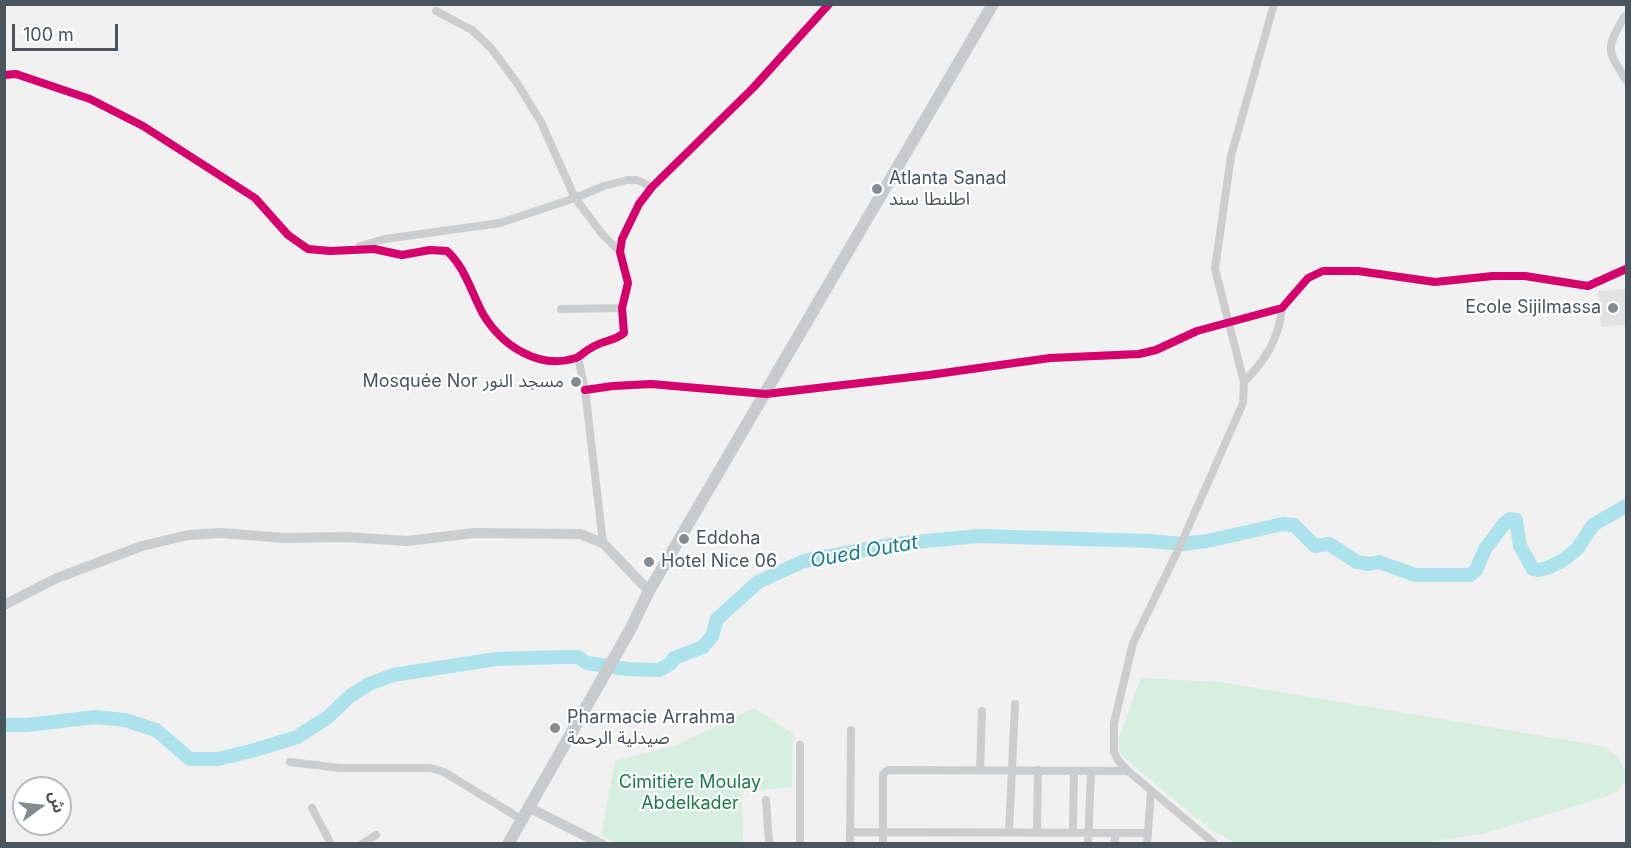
<!DOCTYPE html>
<html>
<head>
<meta charset="utf-8">
<style>
  body { margin:0 }
  #map { position:relative; width:1631px; height:848px; overflow:hidden; background:#f1f1f1; font-family:Inter,"Noto Sans Arabic",sans-serif }
  canvas { display:block }
  .frame { position:absolute; inset:0; border:6px solid #49545d; pointer-events:none }
  .north { position:absolute; left:12px; top:776px; width:60px; height:60px; box-sizing:border-box; background:#fff; border:2px solid #b6bbbe; border-radius:50%; rotate:75deg; font-size:16px; font-weight:700; line-height:24px; text-align:center; color:#49545d }
  .north::after { content:''; display:block; margin:auto; width:21px; height:27px; background:#848b91; clip-path:polygon(50% 0,100% 100%,50% 72%,0 100%) }
  .scale { position:absolute; left:12px; top:24px; width:106px; height:27px; box-sizing:border-box; border:3px solid #49545d; border-top:0; padding-left:8px; font-size:18px; line-height:21px; white-space:nowrap; color:#49545d; -webkit-text-stroke:4px #fff; paint-order:stroke }
</style>
</head>
<body>
<div id="map">
<canvas width="1631" height="848"></canvas>
<div class="frame"></div>
<div class="north">ش</div>
<div class="scale">100 m</div>
</div>
<script>
const context = document.querySelector('canvas').getContext('2d');
context.lineJoin = 'round';
function fillPath(path, color) { context.fillStyle = color; context.fill(path, 'evenodd'); }
function stroke(path, color, width, dash) { context.strokeStyle = color; context.lineWidth = width; context.lineCap = dash ? 'butt' : 'round'; context.setLineDash(dash || []); context.stroke(path); }
function label(font, color, halo, rows, align = 'center') {
  context.font = font + ' Inter,"Noto Sans Arabic",sans-serif'; context.lineWidth = 4.5; context.setLineDash([]); context.textBaseline = 'middle'; context.strokeStyle = halo; context.fillStyle = color; for (const [text, x, y, turn = 0] of rows) {
    context.save(); context.translate(x, y); context.rotate((+turn || 0) * Math.PI / 180); context.textAlign = isNaN(turn) ? turn : align; if (halo) context.strokeText(text, 0, 0); context.fillText(text, 0, 0); context.restore();
  }
}
const education = new Path2D(`
  M1626,289V325L1601,327L1598,291Z`);
const green = new Path2D(`
  M1141,678L1221,682L1602,746C1619,756 1622,760 1626,780L1619,790L1605,797L1483,834L1414,844L1236,843L1212,831L1121,755L1118,740Z
  M755,708L793,734L792,787L742,792L743,843H618L601,836L615,761L675,745Z`);
const river = new Path2D(`
  M4,725H27L95,717L125,720L156,730L190,759H218L255,750L297,737L328,717L350,696L369,684L393,675L496,659L563,657H578L587,663L627,669L659,670L670,664L674,658L703,647L712,636L717,619L758,582L804,561L895,544L978,536L1150,541L1182,544L1207,541L1283,524L1294,525L1315,546L1329,544L1357,562L1369,564L1379,562L1415,575H1470L1476,570L1485,549L1504,524L1510,519L1516,520L1520,546L1533,569L1538,570L1547,568L1562,561L1577,549L1593,525L1626,506`);
const minor = new Path2D(`
  M436,11L472,30L491,48L517,83L541,122L575,198L603,235L620,252
  M1626,16L1624,17C1606,50 1606,48 1626,80
  M4,75L16,74L90,99L143,126L255,198L288,235L308,249L330,251L374,249L402,255L430,250L447,251C465,267 472,294 483,314C502,346 539,370 576,358C581,356 585,351 591,348C601,341 615,341 624,333L622,308L628,283L620,252L622,239L639,204L652,187L753,88L829,4
  M360,246L385,239L500,223L575,198L604,186L627,180H637L652,187
  M561,309L622,308
  M578,357L585,390L603,543
  M1244,382L1215,269L1231,156L1274,4
  M585,390L613,386L651,384L766,394L929,375L1050,358L1139,354L1156,350L1197,331L1282,308L1308,278L1323,271H1358L1435,282L1493,276H1525L1588,286L1626,269
  M800,745V844
  M290,762L340,768H431L444,772L521,819
  M980,770L982,711
  M766,800L769,844
  M312,808L331,844
  M850,832L1148,833
  M1009,832L1015,704
  M1037,832L1038,770
  M1073,832L1074,771
  M362,844L376,835
  M850,844L851,730
  M883,844V774L888,770L1128,771
  M1088,844L1091,771
  M1114,844L1116,833
  M1147,844L1151,791
  M1215,844L1128,771L1118,760L1114,752V723L1133,643L1180,546L1243,403L1244,382C1266,359 1279,339 1282,308`);
const tertiary = new Path2D(`
  M4,605L57,578L142,546L188,535L221,533L284,538L346,537L407,541L474,533L580,534L603,543L649,591
  M528,807L601,844`);
const primary = new Path2D(`
  M508,844L630,630L649,591L993,4`);
const cycleway = new Path2D(`
  M4,75L16,74L90,99L143,126L255,198L288,235L308,249L330,251L374,249L402,255L430,250L447,251C465,267 472,294 483,314C502,346 539,370 576,358C581,356 585,351 591,348C601,341 615,341 624,333L622,308L628,283L620,252L622,239L639,204L652,187L753,88L829,4
  M585,390L613,386L651,384L766,394L929,375L1050,358L1139,354L1156,350L1197,331L1282,308L1308,278L1323,271H1358L1435,282L1493,276H1525L1588,286L1626,269`);
const markers = [
  [877,189,6,"#848b91"],
  [1613,308,6,"#848b91"],
  [576,382,6,"#848b91"],
  [684,539,6,"#848b91"],
  [649,562,6,"#848b91"],
  [555,728,6,"#848b91"]
];
const poiNames = [
  ["Atlanta Sanad",889,179],
  ["اطلنطا سند",889,200],
  ["Ecole Sijilmassa",1601,308,"right"],
  ["Mosquée Nor مسجد النور",564,382,"right"],
  ["Eddoha",696,539],
  ["Hotel Nice 06",661,562],
  ["Pharmacie Arrahma",567,718],
  ["صيدلية الرحمة",567,739]
];
const parkNames = [
  ["Cimitière Moulay",690,783],
  ["Abdelkader",690,804]
];
const waterNames = [
  ["Oued Outat",864,552,-10]
];
fillPath(education, '#e3e2e3');
fillPath(green, '#d7efdf');
stroke(river, '#ace2eb', 14);
stroke(minor, '#cbcdcf', 8);
stroke(tertiary, '#cbcdcf', 10);
stroke(primary, '#c7cbcd', 12);
stroke(cycleway, '#d6006c', 8);
for (const [x, y, r, color] of markers) { const dot = new Path2D(); dot.arc(x, y, r, 0, 2 * Math.PI); context.fillStyle = color; context.fill(dot); stroke(dot, '#fff', 2); }
label('18px', '#49545d', '#fff', poiNames, 'left');
label('18px', '#1b7d46', '#fff', parkNames);
label('italic 20px', '#127d90', '#fff', waterNames);
</script>
</body>
</html>
